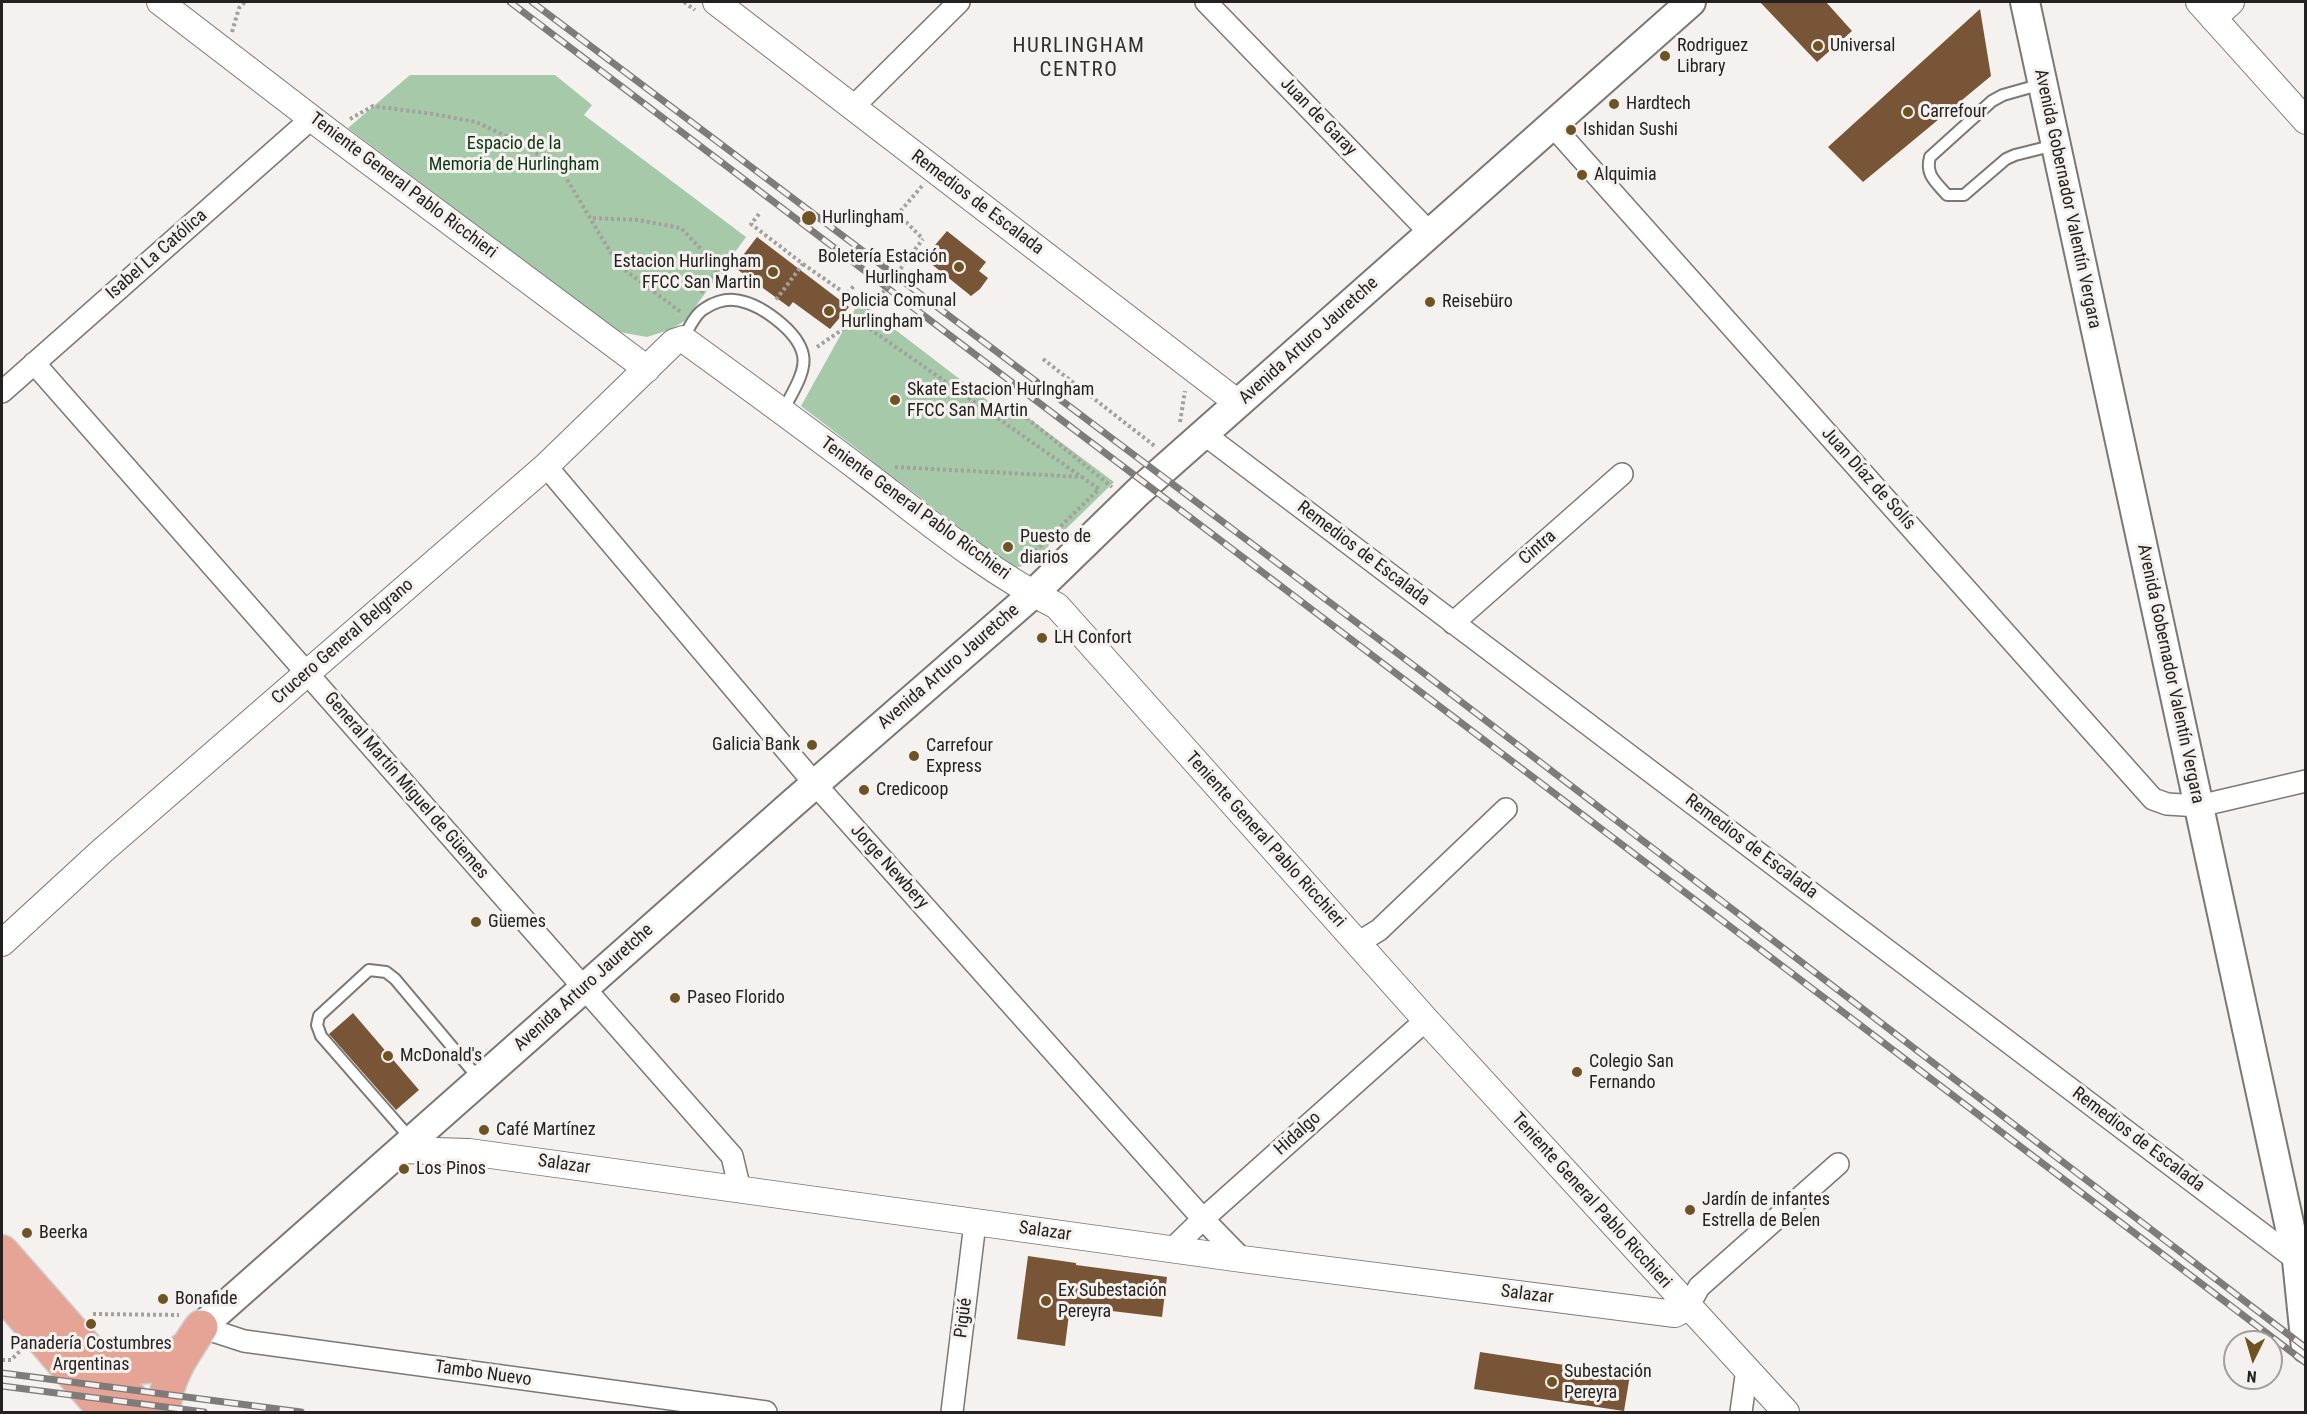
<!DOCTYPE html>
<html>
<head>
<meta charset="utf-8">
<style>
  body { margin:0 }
  #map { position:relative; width:2307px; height:1414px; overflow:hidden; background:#f5f1ee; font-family:"Roboto Condensed",sans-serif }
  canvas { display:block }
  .frame { position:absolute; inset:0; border:3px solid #242221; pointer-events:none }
  .north { position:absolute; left:2223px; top:1330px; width:60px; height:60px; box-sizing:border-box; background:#f5f1ee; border:2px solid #a19e9c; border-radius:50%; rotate:185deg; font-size:16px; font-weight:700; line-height:24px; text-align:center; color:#242221 }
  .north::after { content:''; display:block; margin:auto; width:21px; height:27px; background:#6e5425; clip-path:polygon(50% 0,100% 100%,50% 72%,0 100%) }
</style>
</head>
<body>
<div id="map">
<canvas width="2307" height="1414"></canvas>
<div class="frame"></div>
<div class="north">N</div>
</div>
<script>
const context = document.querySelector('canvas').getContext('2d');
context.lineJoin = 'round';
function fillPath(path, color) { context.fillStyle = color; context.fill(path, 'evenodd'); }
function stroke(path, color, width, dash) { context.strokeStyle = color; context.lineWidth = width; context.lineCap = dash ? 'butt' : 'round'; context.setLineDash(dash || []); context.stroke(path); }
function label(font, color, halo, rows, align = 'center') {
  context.font = font + ' "Roboto Condensed",sans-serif'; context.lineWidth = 6; context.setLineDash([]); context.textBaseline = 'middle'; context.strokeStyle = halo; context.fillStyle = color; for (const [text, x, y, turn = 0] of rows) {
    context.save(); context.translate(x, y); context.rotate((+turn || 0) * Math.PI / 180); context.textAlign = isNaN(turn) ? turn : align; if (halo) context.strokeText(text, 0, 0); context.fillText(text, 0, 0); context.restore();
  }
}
const green = new Path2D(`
  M410,75H555L592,105L584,115L746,237L685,321L669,330L647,337L619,332L348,128Z
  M859,302L1008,416L1014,407L1114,482L1029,565L1012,568L801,406Z`);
const building = new Path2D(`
  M1760,2H1826L1852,31L1817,62Z
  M1980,9L1991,76L1863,182L1828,147Z
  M947,231L986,262L979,271L988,278L980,289L971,296L924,258Z
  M757,237L849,307L830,329L793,302L789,307L734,267Z
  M353,1013L419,1090L396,1110L329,1034Z
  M1028,1256L1076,1263V1265L1167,1277L1162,1317L1070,1306L1065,1346L1017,1339Z
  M1480,1352L1630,1375L1624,1411L1474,1389Z`);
const path = new Path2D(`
  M684,2L695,10
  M232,32L239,8L245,2
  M350,119L373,106L433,114L476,122L521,143L562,171L618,265L681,312
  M922,186L898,214L923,239
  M759,214L751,224L803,264L775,301
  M593,218L638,220L681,228L719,268
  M803,264L846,294L854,286
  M701,293L719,268L734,285
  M860,322L1099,489L1026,560L1028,564
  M817,347L868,312
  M1043,359L1156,447
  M1008,403L1112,487
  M1180,422L1185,391
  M895,467L1082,477
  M93,1314L179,1315
  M2,1360H11L20,1351`);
const service = new Path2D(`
  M2042,84L2003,95L1992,101L1930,157C1925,175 1936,182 1947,195H1964L2006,159L2015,155L2055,145
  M683,339C688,330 695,314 704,309C712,303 724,299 734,300C759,302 798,331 803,355C807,372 790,396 783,411
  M411,1139L321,1036L317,1025L319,1016L369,970L386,972L395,979L480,1080`);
const minor = new Path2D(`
  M1206,2L1430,233
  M852,108L959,2
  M1552,125L2153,799L2167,804L2199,806L2306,781
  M34,363L732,1156L740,1190
  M2,392L312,118
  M1204,434L2302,1264
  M546,466L815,784L1203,1219L1242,1259
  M1453,623L1622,474
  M1358,943L1379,930L1506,809
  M1172,1249L1203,1219L1426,1020
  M1688,1307L1699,1287L1838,1164
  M201,1327L244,1341L766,1412
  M952,1412L975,1223
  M1741,1412L1747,1369`);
const tertiary = new Path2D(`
  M160,2L328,131L647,369
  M716,2L1238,403
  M2199,2L2306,121
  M2213,18L2231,2
  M2,943L102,851L546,466L674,342L683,339C745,384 808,430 870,477C930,523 989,572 1057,606L1426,1020L1786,1412
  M401,1150L469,1152L1242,1259L1675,1314L1688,1307`);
const secondary = new Path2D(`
  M2025,2L2297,1260L2306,1348
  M201,1327L792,804L1033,594L1138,492L1691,2`);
const primary = new Path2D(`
  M2,1252L143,1412
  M2,1292L106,1412
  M37,1331C71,1349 120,1376 160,1364C170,1361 179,1352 188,1347
  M164,1412C164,1381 184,1352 201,1327`);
const rail = new Path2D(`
  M510,2L2306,1363
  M532,2L1421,671L2306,1348
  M2,1373L301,1412
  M2,1386L204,1412`);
const pathBridge = new Path2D(`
  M868,312L923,239`);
const markers = [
  [1818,46,6,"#6e5425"],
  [1665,56,6,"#6e5425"],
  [1614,104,6,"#6e5425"],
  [1908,112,6,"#6e5425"],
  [1571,130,6,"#6e5425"],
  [1582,175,6,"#6e5425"],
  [809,218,8,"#6e5425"],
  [959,267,6,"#6e5425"],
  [773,272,6,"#6e5425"],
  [1430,302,6,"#6e5425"],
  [829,311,6,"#6e5425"],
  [895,400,6,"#6e5425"],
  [1008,547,6,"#6e5425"],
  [1042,638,6,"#6e5425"],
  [812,745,6,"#6e5425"],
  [914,756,6,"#6e5425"],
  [864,790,6,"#6e5425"],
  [476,922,6,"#6e5425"],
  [675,998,6,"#6e5425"],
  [388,1056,6,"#6e5425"],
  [1577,1072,6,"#6e5425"],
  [484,1130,6,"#6e5425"],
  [404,1169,6,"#6e5425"],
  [1690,1210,6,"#6e5425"],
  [27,1233,6,"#6e5425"],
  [163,1299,6,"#6e5425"],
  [1046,1301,6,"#6e5425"],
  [91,1324,6,"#6e5425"],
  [1552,1382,6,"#6e5425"]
];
const poiNames = [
  ["Rodriguez",1677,46],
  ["Library",1677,67],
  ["Universal",1830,46],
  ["Hardtech",1626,104],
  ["Carrefour",1920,112],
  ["Ishidan Sushi",1583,130],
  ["Alquimia",1594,175],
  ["Hurlingham",822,218],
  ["Boletería Estación",947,257,"right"],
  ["Hurlingham",947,278,"right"],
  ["Estacion Hurlingham",761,262,"right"],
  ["FFCC San Martin",761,283,"right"],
  ["Policia Comunal",841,301],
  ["Hurlingham",841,322],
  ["Reisebüro",1442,302],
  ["Skate Estacion Hurlngham",907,390],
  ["FFCC San MArtin",907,411],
  ["Puesto de",1020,537],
  ["diarios",1020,558],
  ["LH Confort",1054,638],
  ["Galicia Bank",800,745,"right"],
  ["Carrefour",926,746],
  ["Express",926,767],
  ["Credicoop",876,790],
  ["Güemes",488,922],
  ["Paseo Florido",687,998],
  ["McDonald's",400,1056],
  ["Colegio San",1589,1062],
  ["Fernando",1589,1083],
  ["Café Martínez",496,1130],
  ["Los Pinos",416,1169],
  ["Jardín de infantes",1702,1200],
  ["Estrella de Belen",1702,1221],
  ["Beerka",39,1233],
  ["Ex Subestación",1058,1291],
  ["Pereyra",1058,1312],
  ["Bonafide",175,1299],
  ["Panadería Costumbres",91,1344,"center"],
  ["Argentinas",91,1365,"center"],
  ["Subestación",1564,1372],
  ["Pereyra",1564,1393]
];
const streetNames = [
  ["Juan de Garay",1318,117,46],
  ["Teniente General Pablo Ricchieri",403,186,37],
  ["Avenida Gobernador Valentín Vergara",2067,199,78],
  ["Remedios de Escalada",977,203,37],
  ["Isabel La Católica",157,255,-41],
  ["Avenida Arturo Jauretche",1309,341,-42],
  ["Juan Díaz de Solís",1868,479,48],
  ["Teniente General Pablo Ricchieri",915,509,36],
  ["Cintra",1538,548,-41],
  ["Remedios de Escalada",1363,554,37],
  ["Crucero General Belgrano",343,642,-41],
  ["Avenida Arturo Jauretche",949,667,-41],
  ["Avenida Gobernador Valentín Vergara",2170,674,78],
  ["General Martín Miguel de Güemes",406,786,49],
  ["Teniente General Pablo Ricchieri",1265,840,48],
  ["Remedios de Escalada",1751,847,37],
  ["Jorge Newbery",889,867,48],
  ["Avenida Arturo Jauretche",584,988,-42],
  ["Hidalgo",1298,1134,-42],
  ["Remedios de Escalada",2138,1140,37],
  ["Salazar",564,1165,8],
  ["Teniente General Pablo Ricchieri",1591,1201,48],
  ["Salazar",1045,1232,8],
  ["Salazar",1527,1295,7],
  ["Pigüé",964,1318,-83],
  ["Tambo Nuevo",483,1374,8]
];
const parkNames = [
  ["Espacio de la",514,144],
  ["Memoria de Hurlingham",514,165]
];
const quarterNames = [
  ["HURLINGHAM",1079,47],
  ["CENTRO",1079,71]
];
fillPath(green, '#a6caa9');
fillPath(building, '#785537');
stroke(service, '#7b7875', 14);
stroke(minor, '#7b7875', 24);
stroke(tertiary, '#7b7875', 28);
stroke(secondary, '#7b7875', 32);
stroke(primary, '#cfcece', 36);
stroke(path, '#a4a09e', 4, [3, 3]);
stroke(service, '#fff', 10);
stroke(minor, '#fff', 21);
stroke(tertiary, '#fff', 26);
stroke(secondary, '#fff', 28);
stroke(primary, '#e6a497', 33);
stroke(rail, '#7e7b79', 7);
stroke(rail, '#f5f1ee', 4.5, [14]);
stroke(pathBridge, '#a4a09e', 4, [3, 3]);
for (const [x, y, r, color] of markers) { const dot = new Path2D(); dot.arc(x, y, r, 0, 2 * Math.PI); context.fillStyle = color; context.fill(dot); stroke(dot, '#f5f1ee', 2); }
label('18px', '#242221', '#f5f1ee', poiNames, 'left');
label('18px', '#242221', '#f5f1ee', streetNames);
label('18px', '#0b3614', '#f5f1ee', parkNames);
context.letterSpacing = '1.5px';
label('21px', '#312e2c', '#f5f1ee', quarterNames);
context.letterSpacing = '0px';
</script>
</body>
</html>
